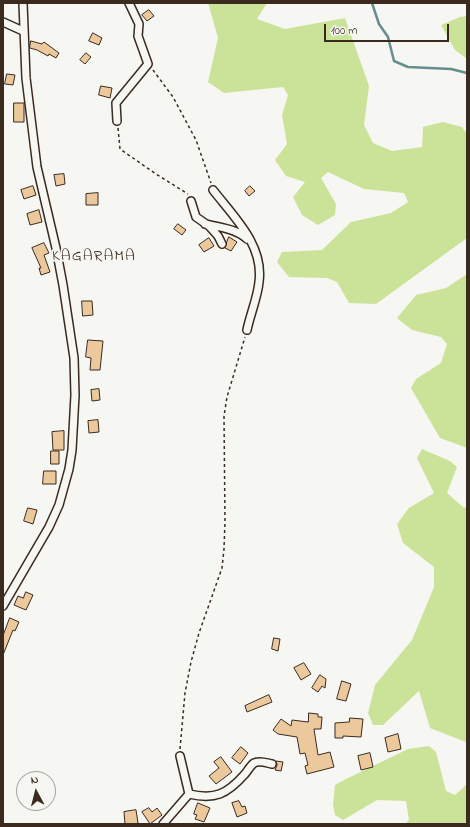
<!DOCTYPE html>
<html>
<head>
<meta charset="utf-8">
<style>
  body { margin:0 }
  #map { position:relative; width:470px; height:827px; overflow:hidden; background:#f6f6f2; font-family:"Indie Flower",sans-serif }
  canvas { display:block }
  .frame { position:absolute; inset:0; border:4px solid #3b2a1e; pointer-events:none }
  .north { position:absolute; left:16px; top:771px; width:40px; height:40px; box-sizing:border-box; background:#f6f6f2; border:1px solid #aba49d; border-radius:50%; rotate:353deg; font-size:11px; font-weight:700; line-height:16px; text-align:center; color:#3b2a1e }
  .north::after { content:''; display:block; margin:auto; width:14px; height:18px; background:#3b2a1e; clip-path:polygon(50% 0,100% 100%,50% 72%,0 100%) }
  .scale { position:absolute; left:324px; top:24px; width:125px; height:18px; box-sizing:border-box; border:2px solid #3b2a1e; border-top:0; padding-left:5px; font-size:12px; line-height:14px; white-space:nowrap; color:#3b2a1e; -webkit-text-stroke:3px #f6f6f2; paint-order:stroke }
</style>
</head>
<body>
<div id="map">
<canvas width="470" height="827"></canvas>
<div class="frame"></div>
<div class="north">N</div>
<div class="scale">100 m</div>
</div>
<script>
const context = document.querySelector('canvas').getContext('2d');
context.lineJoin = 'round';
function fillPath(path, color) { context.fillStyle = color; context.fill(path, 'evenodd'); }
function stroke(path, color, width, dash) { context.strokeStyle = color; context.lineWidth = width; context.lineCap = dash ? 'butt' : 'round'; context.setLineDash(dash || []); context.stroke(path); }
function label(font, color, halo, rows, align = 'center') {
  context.font = font + ' "Indie Flower",sans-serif'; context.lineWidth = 3.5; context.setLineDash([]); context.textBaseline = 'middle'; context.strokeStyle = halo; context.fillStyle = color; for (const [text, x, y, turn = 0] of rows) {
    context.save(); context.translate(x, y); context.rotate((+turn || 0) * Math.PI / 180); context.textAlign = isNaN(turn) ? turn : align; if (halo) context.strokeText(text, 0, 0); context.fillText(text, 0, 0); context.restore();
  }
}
const green = new Path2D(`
  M208,3H267L257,19L285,29L345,18L369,86L364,125L373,143L392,151L422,147L423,127L443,122L462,127L467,134V238L376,304L349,303L337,282L327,278L289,277L277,262L282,252L322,250L351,222L391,213L408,202L404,193L364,189L328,172L321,178L336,204L335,215L318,225L302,215L293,197L305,182L286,176L275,160L287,144L282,115L288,95L283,87L224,93L208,82L218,38Z
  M467,16V59L455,50L441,25L460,17Z
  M467,274V448L440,438L411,388L416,379L441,363L447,344L441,337L412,330L397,318L416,295L446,288Z
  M422,449L450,461L457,467L447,493L463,507L467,508V753L466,742L430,728L419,691L383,725H373L368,713L375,685L412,640L434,587V567L403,543L397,524L409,508L434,493L417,458Z
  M429,746L436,752L446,791L455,795L467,784V824H405L409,820L406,801L377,800L343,820L335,815L333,805L335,785L344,780L408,749Z`);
const stream = new Path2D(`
  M372,3L379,24L388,37L394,61L408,67L451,69L467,73`);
const building = new Path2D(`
  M149,10L154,16L147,21L142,15Z
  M93,33L102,38L99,45L89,41Z
  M31,41L42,44L44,42L59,53L56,58L49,54L48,56L37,50L30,48Z
  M86,53L91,57L85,64L80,60Z
  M7,74L15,75L13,85L5,84Z
  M101,86L112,88L110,98L99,95Z
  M14,103H24V122H14Z
  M64,174L65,184L56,186L54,175Z
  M33,186L36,195L24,199L21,190Z
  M250,186L255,191L249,196L245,191Z
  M98,193V205H86V194Z
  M39,210L42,222L30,225L27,214Z
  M178,224L186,230L182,235L174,229Z
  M229,237L237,242L231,251L225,248Z
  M209,238L214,246L204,252L199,245Z
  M44,243L49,253L44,255L50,272L41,275L39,268H41L32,248Z
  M82,301H92L93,315L83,316Z
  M88,340L103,341L100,370H90L91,358L86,357Z
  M99,389L100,400L92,401L91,390Z
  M98,420L99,432L89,433L88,421Z
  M64,431V450H53L52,432Z
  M51,451H59V464H51Z
  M44,471H56V484H43Z
  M28,508L37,510L33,524L24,521Z
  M26,592L33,595L26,610L14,605L18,596L23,598Z
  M10,618L19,622L15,631L13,630L3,655V636Z
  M274,638L280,639L278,651L272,649Z
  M304,663L311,674L301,680L294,668Z
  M320,675L326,679L325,688L322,686L318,692L312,688Z
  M342,681L351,684L346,701L337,699Z
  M269,695L272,702L247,712L245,706Z
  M309,713L318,714V717H322L321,729H314L318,755L330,752L334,767L307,774L305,766L308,765L305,753L300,754L297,737L278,734L273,730L281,719L291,726L292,720L308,722Z
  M350,718L363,719L361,737L343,736V738H335V723L349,722Z
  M398,734L401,749L388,752L385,738Z
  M241,747L248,753L240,764L232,758Z
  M370,753L373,767L361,770L358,756Z
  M221,757L232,772L216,784L209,776L219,768L214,762Z
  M276,761L283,762L281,771L275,770L277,765Z
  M239,801L242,807L245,806L247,813L237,817L232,803Z
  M198,803L210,808L204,822L195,819L197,815L194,814Z
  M149,808L152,812L157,808L162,815L150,824L142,812Z
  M136,810L138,823L135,824H125L124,812Z`);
const path = new Path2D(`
  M153,70L173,97L196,140L211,183
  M118,128L120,149L156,174L188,194
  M180,749L185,693L191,662L199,633L222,568L224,549L225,521L224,416L227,397L245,337`);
const minor = new Path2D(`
  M3,22L23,31
  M117,121L116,103L148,64L138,36L139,24L129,3
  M213,190C234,217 264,245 259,282C258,296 250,315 247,330
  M191,201L196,217L209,226L218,236L222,244
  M205,224C219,227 237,229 247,239
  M3,606L49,527L59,505L69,469L72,450L75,395L74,358L63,285L56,248L37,167L26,78L23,3
  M180,756L189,794
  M163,824L189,794C215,800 227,794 244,775C247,772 250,766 254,763C259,760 267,763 272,764`);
const quarterNames = [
  ["KAGARAMA",94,257]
];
fillPath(green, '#cbe399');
stroke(stream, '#658e8f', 2.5);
fillPath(building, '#ecc99d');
stroke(building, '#3b2a1e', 1);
stroke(minor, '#3b2a1e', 10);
stroke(path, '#3b2a1e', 1.5, [3, 3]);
stroke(minor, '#f6f6f2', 7);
context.letterSpacing = '1px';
label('16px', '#3b2a1e', '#f6f6f2', quarterNames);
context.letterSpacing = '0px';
</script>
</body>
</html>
